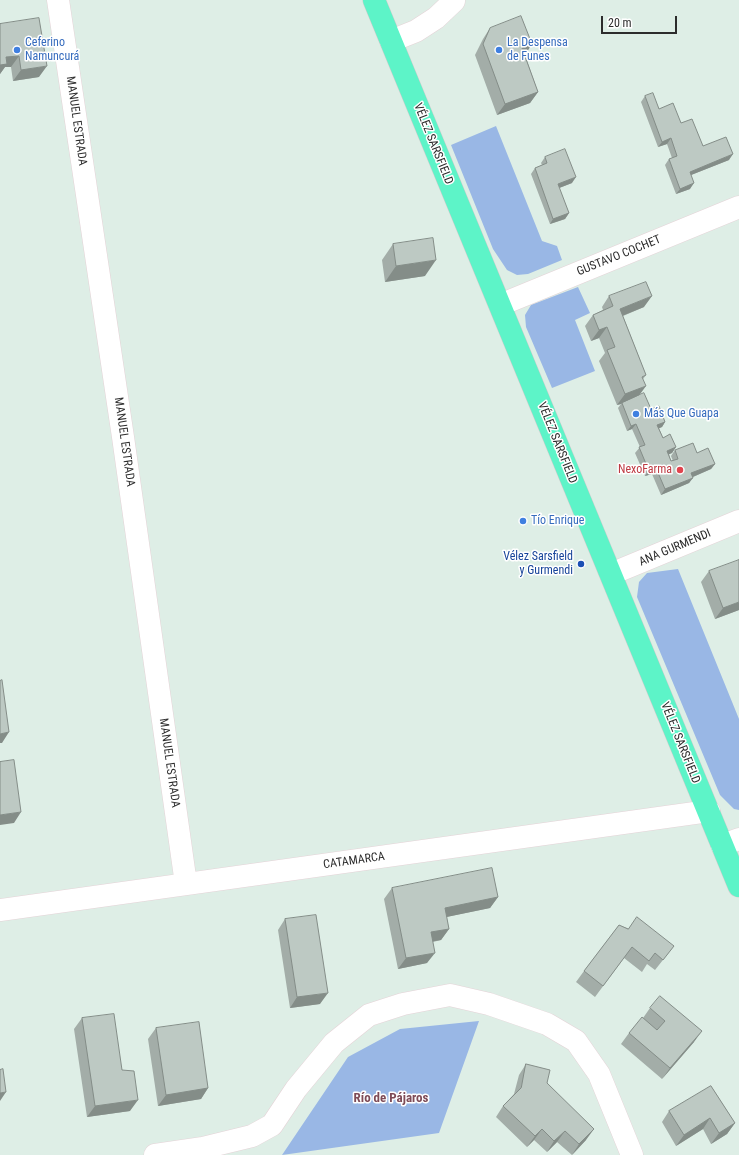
<!DOCTYPE html>
<html>
<head>
<meta charset="utf-8">
<style>
  body { margin:0 }
  #map { position:relative; width:739px; height:1155px; overflow:hidden; background:#deeee6; font-family:"Roboto Condensed",sans-serif }
  canvas { display:block }
  .scale { position:absolute; left:601px; top:16px; width:76px; height:18px; box-sizing:border-box; border:2px solid #2c2c2c; border-top:0; padding-left:5px; font-size:12px; line-height:14px; white-space:nowrap; color:#2c2c2c; -webkit-text-stroke:3px #fff; paint-order:stroke }
</style>
</head>
<body>
<div id="map">
<canvas width="739" height="1155"></canvas>
<div class="scale">20 m</div>
</div>
<script>
const context = document.querySelector('canvas').getContext('2d');
context.lineJoin = 'round';
function fillPath(path, color) { context.fillStyle = color; context.fill(path, 'evenodd'); }
function stroke(path, color, width, dash) { context.strokeStyle = color; context.lineWidth = width; context.lineCap = dash ? 'butt' : 'round'; context.setLineDash(dash || []); context.stroke(path); }
function label(font, color, halo, rows, align = 'center') {
  context.font = font + ' "Roboto Condensed",sans-serif'; context.lineWidth = 3; context.setLineDash([]); context.textBaseline = 'middle'; context.strokeStyle = halo; context.fillStyle = color; for (const [text, x, y, turn = 0] of rows) {
    context.save(); context.translate(x, y); context.rotate((+turn || 0) * Math.PI / 180); context.textAlign = isNaN(turn) ? turn : align; if (halo) context.strokeText(text, 0, 0); context.fillText(text, 0, 0); context.restore();
  }
}
const green = new Path2D(`
  M496,126L542,241L557,246L562,260L528,274L517,275L507,270L493,249L451,145Z
  M578,287L590,313L575,320L595,371L552,388L526,327L525,315L531,305Z
  M678,569L739,719V810L734,809L720,795L637,597L639,582L647,573Z
  M479,1021L439,1133L282,1155L348,1057L400,1029Z`);
const minor = new Path2D(`
  M58,0L123,437L186,884
  M391,41L416,31L436,18L454,1
  M500,305L739,207
  M611,574L739,521
  M722,845L739,839
  M0,910L709,811
  M155,1155L203,1148L252,1136L272,1125L296,1089L334,1043L369,1015L403,1004L450,995L489,1004L547,1024L576,1041L599,1074L632,1155`);
const major = new Path2D(`
  M374,0L739,886`);
const wall = new Path2D(`
  M0,24L39,77L13,81L11,67H5L0,74Z
  M490,28L525,55L538,92L530,103L497,115L475,55L483,39Z
  M645,96L659,109L681,123L703,146L729,160L691,175L690,189L676,194L665,165L669,159L672,158L667,144L658,147L641,102Z
  M545,157L572,183L559,188L569,213L565,219L550,224L531,174L535,168L542,165L541,163Z
  M393,244L425,276L385,282L382,260Z
  M609,296L644,307L623,316L646,375L643,379L639,395L651,409L665,422L662,427L659,428L663,438L676,447L672,453L669,454L671,461H673L671,456L675,450L697,453L715,464L711,469L693,477L689,483L661,495L652,474L645,476L635,453L640,447L632,429L627,431L618,408L621,404L617,405L599,361L605,353L599,338L591,341L585,326L593,315L603,310L602,307Z
  M709,571L739,610L715,619L701,582Z
  M392,888L498,897L490,908L446,917L449,929L441,940L433,942L427,963L398,969L384,899Z
  M285,919L320,1004L290,1008L278,930Z
  M619,925L674,946L655,970L647,964L642,972L624,958L595,997L576,982L584,971Z
  M650,1008L694,1042L662,1079L621,1044L629,1033L643,1018Z
  M82,1018L122,1070L130,1111L87,1117L74,1029Z
  M156,1028L208,1088L201,1099L158,1106L148,1039Z
  M526,1064L547,1083L586,1140L572,1155L557,1142L547,1152L534,1140L527,1147L496,1117L503,1106L514,1094L519,1075Z
  M711,1086L735,1123L727,1134L711,1144L703,1129L676,1146L662,1122L669,1111Z`);
const shadedWall = new Path2D(`
  M532,44L525,55L514,59L522,48Z
  M19,56L11,67H5L0,74V65L6,57Z
  M47,66L39,77L13,81L21,70Z
  M538,92L530,103L497,115L505,104Z
  M671,138L667,144L658,147L662,142Z
  M733,154L729,160L686,177L690,172Z
  M576,177L572,183L554,190L558,184Z
  M694,183L690,189L676,194L680,189Z
  M569,213L565,219L550,224L553,219Z
  M436,260L425,276L385,282L396,266Z
  M652,296L644,307L612,320L620,309Z
  M607,327L599,338L591,341L599,330Z
  M646,386L638,397L622,403L621,404L617,405L625,394Z
  M665,422L662,427L653,431L657,425Z
  M636,424L632,429L627,431L631,426Z
  M676,447L672,453L663,457L667,451Z
  M715,464L711,469L688,479L691,473Z
  M656,468L652,474L645,476L649,471Z
  M693,478L689,483L661,495L665,489Z
  M739,602V610L715,619L723,608Z
  M9,732L2,743H0V734Z
  M21,812L14,823L0,825V815Z
  M498,897L490,908L437,919L445,908Z
  M449,929L441,940L423,943L431,932Z
  M435,953L427,963L398,969L406,958Z
  M328,993L320,1004L290,1008L297,997Z
  M702,1031L694,1042L662,1079L670,1068Z
  M208,1088L201,1099L158,1106L166,1095Z
  M6,1092L0,1101V1093Z
  M138,1100L130,1111L87,1117L95,1106Z
  M710,1118L703,1129L676,1146L684,1135Z
  M735,1123L727,1134L711,1144L719,1133Z
  M542,1129L534,1140L527,1147L535,1136Z
  M594,1129L586,1140L572,1155L579,1144Z
  M565,1131L557,1142L547,1152L554,1141Z`);
const building = new Path2D(`
  M521,16L532,44L522,48L538,92L505,104L483,44L490,28Z
  M39,18L47,66L21,70L19,56L6,57L7,64L0,65V24Z
  M653,93L659,109L673,103L681,123L692,119L703,146L726,137L733,154L690,172L694,183L680,189L669,159L677,156L671,138L662,142L645,96Z
  M565,149L576,177L558,184L569,213L553,219L535,168L547,163L545,157Z
  M433,238L436,260L396,266L393,244Z
  M646,282L652,296L620,309L646,375L642,377L646,386L625,394L607,350L615,347L607,327L599,330L593,315L613,306L609,296Z
  M644,393L651,409L659,406L665,422L657,425L663,438L670,434L676,447L667,451L671,461L678,459L675,450L693,443L697,453L708,448L715,464L691,473L693,478L665,489L656,468L649,471L639,447L645,445L636,424L631,426L622,403Z
  M739,560V602L723,608L709,571Z
  M2,680L9,732L0,734V681Z
  M14,760L21,812L0,815V762Z
  M492,868L498,897L445,908L449,929L431,932L435,953L406,958L392,888Z
  M316,915L328,993L297,997L285,919Z
  M637,917L674,946L663,960L655,953L649,961L632,947L603,986L584,971L619,925L628,929Z
  M660,996L702,1031L670,1068L629,1033L642,1017L657,1030L665,1021L650,1008Z
  M114,1014L122,1070L134,1071L138,1100L95,1106L82,1018Z
  M199,1022L208,1088L166,1095L156,1028Z
  M526,1064L550,1070L547,1083L594,1129L579,1144L565,1131L554,1141L542,1129L535,1136L503,1106L521,1088Z
  M3,1069L6,1092L0,1093V1070Z
  M711,1086L735,1123L719,1133L710,1118L684,1135L669,1111Z`);
const markers = [
  [17,50,4,"#3f7fe0"],
  [499,50,4,"#3f7fe0"],
  [636,414,4,"#3f7fe0"],
  [680,470,4,"#e0444e"],
  [523,521,4,"#3f7fe0"],
  [581,564,4,"#1a4fb4"]
];
const shopNames = [
  ["Ceferino",25,43],
  ["Namuncurá",25,57],
  ["La Despensa",507,43],
  ["de Funes",507,57],
  ["Más Que Guapa",644,414],
  ["Tío Enrique",531,521]
];
const streetNames = [
  ["MANUEL ESTRADA",76,121,82],
  ["VÉLEZ SARSFIELD",433,144,68],
  ["GUSTAVO COCHET",619,256,-22],
  ["MANUEL ESTRADA",124,442,82],
  ["VÉLEZ SARSFIELD",557,443,68],
  ["ANA GURMENDI",675,548,-23],
  ["VÉLEZ SARSFIELD",680,743,68],
  ["MANUEL ESTRADA",169,763,82],
  ["CATAMARCA",354,861,-8]
];
const healthNames = [
  ["NexoFarma",672,470]
];
const transitNames = [
  ["Vélez Sarsfield",573,557],
  ["y Gurmendi",573,571]
];
const neighbourhoodNames = [
  ["Río de Pájaros",391,1099]
];
fillPath(green, '#99b7e5');
stroke(minor, '#e4d3d7', 23);
stroke(major, '#ccc', 23);
stroke(minor, '#fff', 22);
stroke(major, '#5df4c8', 22);
fillPath(wall, '#a3ada8');
fillPath(shadedWall, '#848d88');
fillPath(building, '#bdc9c3');
stroke(building, '#848d88', 1);
for (const [x, y, r, color] of markers) { const dot = new Path2D(); dot.arc(x, y, r, 0, 2 * Math.PI); context.fillStyle = color; context.fill(dot); stroke(dot, '#fff', 1.5); }
label('12px', '#366cbe', '#fff', shopNames, 'left');
label('12px', '#2c2c2c', '#fff', streetNames);
label('12px', '#be3a42', '#fff', healthNames, 'right');
label('12px', '#164399', '#fff', transitNames, 'right');
label('bold 13px', '#7e4b57', '#fff', neighbourhoodNames);
</script>
</body>
</html>
